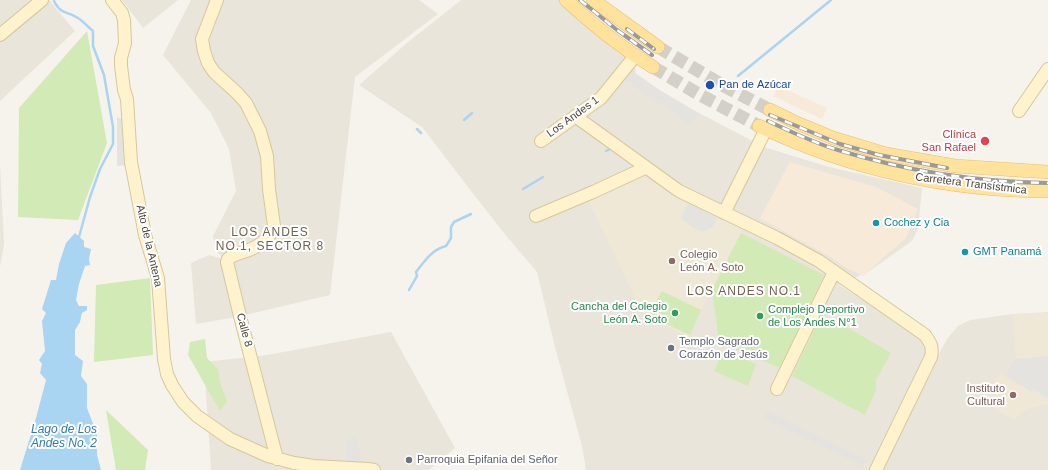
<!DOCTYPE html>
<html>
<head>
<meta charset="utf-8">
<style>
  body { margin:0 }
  canvas { display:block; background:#f6f3ec }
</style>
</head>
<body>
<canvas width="1048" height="470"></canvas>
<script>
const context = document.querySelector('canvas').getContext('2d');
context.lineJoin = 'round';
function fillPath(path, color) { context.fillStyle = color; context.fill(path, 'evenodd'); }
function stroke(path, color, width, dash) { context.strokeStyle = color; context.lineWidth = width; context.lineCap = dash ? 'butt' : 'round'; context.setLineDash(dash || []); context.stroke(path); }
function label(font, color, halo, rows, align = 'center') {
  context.font = font + ' Arial,sans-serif'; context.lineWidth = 4; context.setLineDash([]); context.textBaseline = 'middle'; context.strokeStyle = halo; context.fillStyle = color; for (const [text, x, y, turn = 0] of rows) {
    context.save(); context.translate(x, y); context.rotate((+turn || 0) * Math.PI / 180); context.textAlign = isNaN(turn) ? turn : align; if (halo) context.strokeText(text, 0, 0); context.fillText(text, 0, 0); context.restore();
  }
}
const residential = new Path2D(`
  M0,0H49L75,31L0,101V105Z
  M122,0H178L143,28Z
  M191,0H419L438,14L355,77L330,295L237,317L196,324L191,263L209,255L223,259L224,258L216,251L213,236L236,191L229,149L211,113L163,55Z
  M461,0H559L598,35L635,65L636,74L658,89L684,105L720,124L764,147L829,167L922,188L918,229L912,241L868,272L839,285L913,331L926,347L925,357L870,470H586L582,446L555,347L537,272L508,238L471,191L422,127L359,85L407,43Z
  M0,164L4,244L0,267Z
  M1048,312V470H882L936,359L947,339L958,326L970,320L1013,314Z
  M391,332L455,448L429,470H211L204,362L267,355Z`);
const commercial = new Path2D(`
  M778,86L827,108L822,119L773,96Z
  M790,162L876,187L918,209L906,238L863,276L845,267L832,258L760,218Z`);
const education = new Path2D(`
  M645,171L745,226L701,310L689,337L643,315L588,199Z
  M1048,313V356L1016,359L1013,314Z
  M1001,374L1032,392L1034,389L1046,398H1048V404L1024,410L1014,420L981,399Z`);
const green = new Path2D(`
  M87,31L107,143L78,220L18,217L19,108Z
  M741,233L824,275L780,368L719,342L712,290Z
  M150,278L153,355L94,362L96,285Z
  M662,291L701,310L690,335L648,316Z
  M820,318L832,324L845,326L891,353L876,380V390L865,415L792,376Z
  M205,339L207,358L218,369L220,382L227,402L220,411L188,355L190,342Z
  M723,350L756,364L748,386L714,371Z
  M106,410L148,450L145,470H116Z`);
const parking = new Path2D(`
  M631,70L658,89L700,114L686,125L682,119L661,103H658L622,78Z
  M117,117L126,121L128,165L117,166Z
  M689,201L718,217L713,227L702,232L692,227L681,218Z
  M1048,356V398H1046L1034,389L1032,392L1005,375L1016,359Z
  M768,411L866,460L863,466L764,419Z
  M357,437L362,465H347L345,440Z`);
const water = new Path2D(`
  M75,233L84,241V247L91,249L89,259L90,265L85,266L79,284L76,300L79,306H87V310L82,313L80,322L75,330V355L83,361L81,376L87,384V408L97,434V455L101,470H20L36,418L46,380L40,373L42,364L39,360L45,351L42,321L46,313L42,309L51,280H56L59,264L66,243Z`);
const stream = new Path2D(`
  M54,1C62,16 66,10 78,18C83,21 88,27 93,31V46L104,75L113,127V144L100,169L90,197L79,237
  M738,76L831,0
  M464,120L472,113
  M417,129L421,133
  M606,151L612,148
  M523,189L543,177
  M409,290L417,276L416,272C425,261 431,250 446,246L451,238V227L454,222L471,214`);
const primaryTunnel = new Path2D(`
  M658,47L724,86L770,110
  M653,67L700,95L759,126`);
const secondary = new Path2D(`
  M112,0L122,13L124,20L125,43L121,58V66L124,90L127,99L131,162L145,235L158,278L164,359L167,374L172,385L183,402L197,416L230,439L268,456L294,463L314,466L368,469L374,470
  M217,0L202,39L204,51L208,63L214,72L237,93L246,103L260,131L267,156L269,189L274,226C269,241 257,248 243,252C237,254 232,255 228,259L227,262L240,316L277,459
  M0,35L42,0
  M1019,111L1048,69
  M575,116L679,191L777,238L819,261L925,335C931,344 933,346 931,357L876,470
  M541,141L601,98L635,56
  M724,213L766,129
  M536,216L593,192L645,168
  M777,389L834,272`);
const primary = new Path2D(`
  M566,0C593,25 622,48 653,67
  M593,0L658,47
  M770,110L799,124L833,138L886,154L955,166L1048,172
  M759,126C848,169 949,191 1048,191`);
const rail = new Path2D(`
  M580,0L617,30L652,55
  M627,29L654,49
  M770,115L840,144L879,155L947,168
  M768,121C790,131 814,143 838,150C906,171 977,182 1048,183`);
const markers = [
  [710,85,5,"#1a4fb4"],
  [985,141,5,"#e0444e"],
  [876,223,4,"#0f9aa8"],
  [965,252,4,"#0f9aa8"],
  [672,261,4,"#8d6e63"],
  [675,313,4,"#2e9e5b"],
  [760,316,4,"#2e9e5b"],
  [671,348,4,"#6b7280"],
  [1013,395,4,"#8d6e63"],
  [409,460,4,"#6b7280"]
];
const transitNames = [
  ["Pan de Azúcar",719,85]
];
const streetNames = [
  ["Los Andes 1",573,117,-36],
  ["Carretera Transístmica",971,184,7],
  ["Alto de la Antena",149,246,77],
  ["Calle 8",244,330,75]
];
const healthNames = [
  ["Clínica",976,135],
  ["San Rafael",976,148]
];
const cultureNames = [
  ["Cochez y Cia",884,223],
  ["GMT Panamá",973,252]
];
const educationNames = [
  ["Colegio",680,255],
  ["León A. Soto",680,268],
  ["Instituto",1005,389,"right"],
  ["Cultural",1005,402,"right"]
];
const leisureNames = [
  ["Cancha del Colegio",667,307],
  ["León A. Soto",667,320],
  ["Complejo Deportivo",768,310,"left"],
  ["de Los Andes N°1",768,323,"left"]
];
const worshipNames = [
  ["Templo Sagrado",679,342],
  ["Corazón de Jesús",679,355],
  ["Parroquia Epifania del Señor",417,460]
];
const neighbourhoodNames = [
  ["LOS ANDES",270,233],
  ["NO.1, SECTOR 8",270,247],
  ["LOS ANDES NO.1",744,292]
];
const waterNames = [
  ["Lago de Los",64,430],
  ["Andes No. 2",64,444]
];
fillPath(residential, '#eae5da');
fillPath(commercial, '#f7ead8');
fillPath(education, '#efe8d6');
fillPath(green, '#d2eab5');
fillPath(parking, '#e5e3e0');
fillPath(water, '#a9d4f2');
stroke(stream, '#a9d4f2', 2.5);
stroke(primaryTunnel, '#d4d0c8', 13, [13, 6]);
stroke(secondary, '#d6c79b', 14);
stroke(primary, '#e6c16a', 14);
stroke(secondary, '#fff3cd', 12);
stroke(primary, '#ffe39c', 13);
stroke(rail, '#9a9a9a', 4);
stroke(rail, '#fff', 2.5, [8]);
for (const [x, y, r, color] of markers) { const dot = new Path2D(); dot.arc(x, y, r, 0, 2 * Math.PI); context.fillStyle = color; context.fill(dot); stroke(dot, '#fff', 1.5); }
label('11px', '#164399', '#fff', transitNames, 'left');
label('11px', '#4b4439', '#fff', streetNames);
label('11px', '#be3a42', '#fff', healthNames, 'right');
label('11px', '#0d838f', '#fff', cultureNames, 'left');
label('11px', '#785e54', '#fff', educationNames, 'left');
label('11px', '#27864d', '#fff', leisureNames, 'right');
label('11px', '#5b616d', '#fff', worshipNames, 'left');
context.letterSpacing = '1px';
label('12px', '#6e6250', '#fff', neighbourhoodNames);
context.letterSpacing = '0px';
label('italic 12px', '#2e7ab2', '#fff', waterNames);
</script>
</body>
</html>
